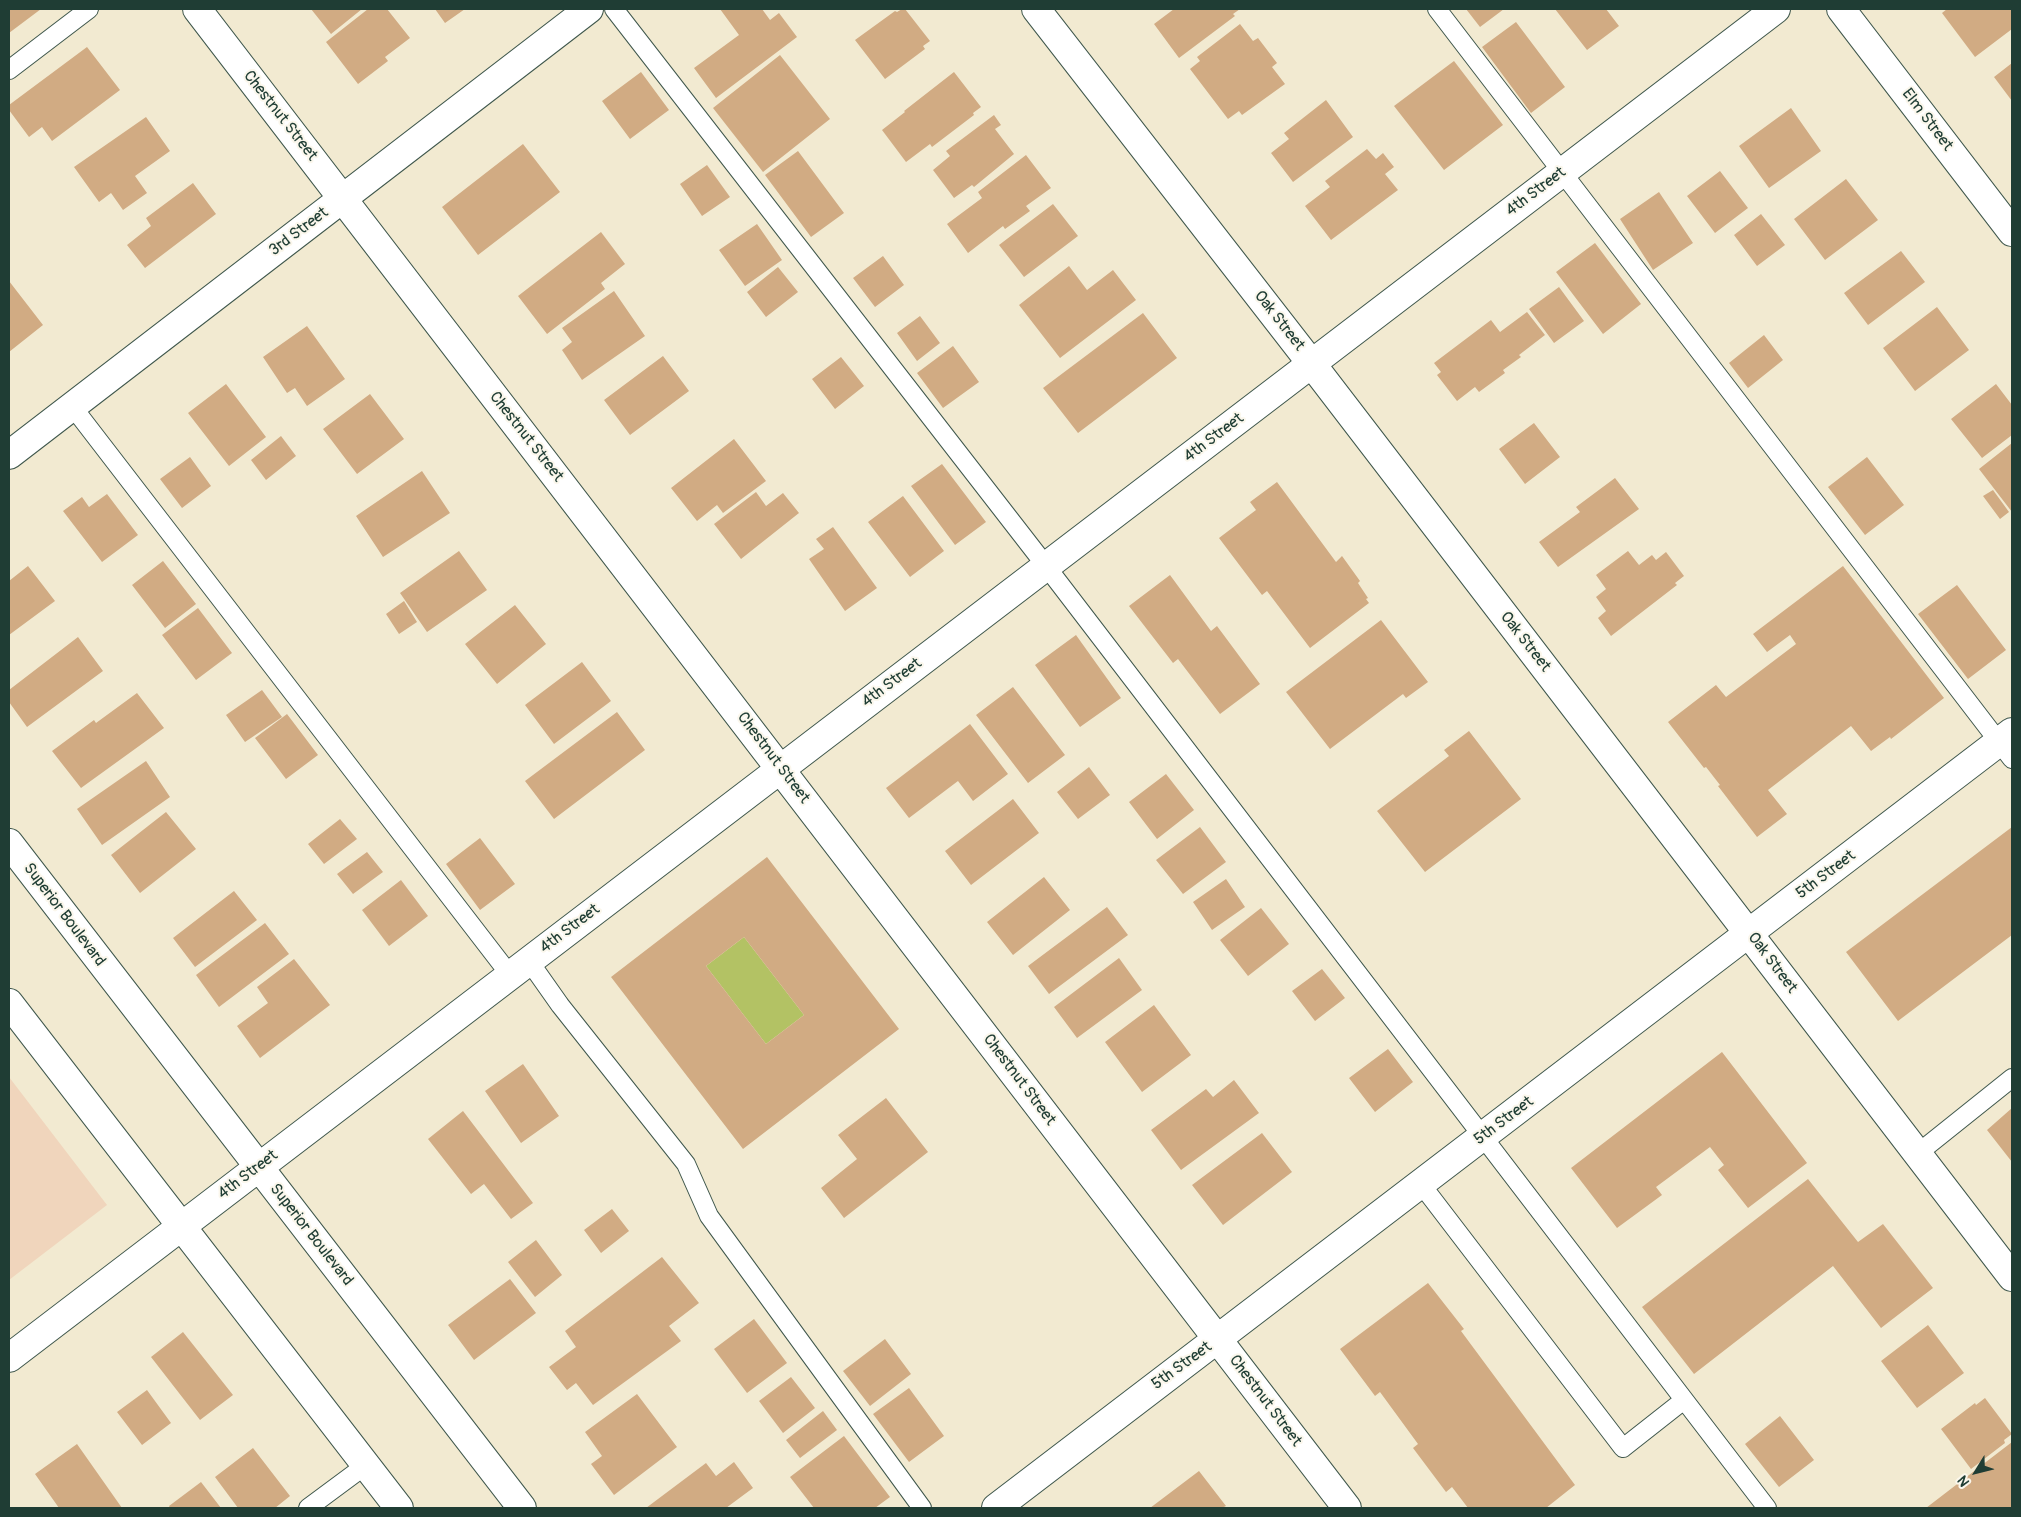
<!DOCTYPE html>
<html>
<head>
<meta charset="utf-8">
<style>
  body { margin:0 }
  #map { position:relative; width:2021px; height:1517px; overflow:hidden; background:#f2ead1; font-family:Pangolin,sans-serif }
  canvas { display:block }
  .frame { position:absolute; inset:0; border:10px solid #1f3d34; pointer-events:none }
  .north { position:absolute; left:1951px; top:1447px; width:50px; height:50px; -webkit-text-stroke:4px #fbf7ec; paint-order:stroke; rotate:234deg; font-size:14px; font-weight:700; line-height:20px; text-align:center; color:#1f3d34 }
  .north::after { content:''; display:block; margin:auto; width:18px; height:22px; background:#1f3d34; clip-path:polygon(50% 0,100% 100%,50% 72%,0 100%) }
</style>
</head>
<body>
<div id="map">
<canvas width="2021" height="1517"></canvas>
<div class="frame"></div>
<div class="north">N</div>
</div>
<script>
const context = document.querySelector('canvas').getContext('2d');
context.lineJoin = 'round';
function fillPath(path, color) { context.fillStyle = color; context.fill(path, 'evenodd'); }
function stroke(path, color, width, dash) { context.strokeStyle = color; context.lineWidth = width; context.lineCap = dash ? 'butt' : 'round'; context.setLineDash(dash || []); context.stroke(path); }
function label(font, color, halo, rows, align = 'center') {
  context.font = font + ' Pangolin,sans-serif'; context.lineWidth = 4; context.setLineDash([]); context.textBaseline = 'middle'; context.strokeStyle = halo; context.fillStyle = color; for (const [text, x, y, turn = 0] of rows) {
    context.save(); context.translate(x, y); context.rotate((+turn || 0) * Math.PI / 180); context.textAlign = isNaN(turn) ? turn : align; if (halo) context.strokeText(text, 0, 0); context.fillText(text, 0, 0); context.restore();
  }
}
const built = new Path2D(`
  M9,1077L107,1205L9,1280Z`);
const green = new Path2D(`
  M744,937L804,1015L766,1044L706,966Z`);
const building = new Path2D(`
  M9,9H41L9,33Z
  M311,9H362L331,34Z
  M368,9H387L410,38L385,57L388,61L358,84L326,42Z
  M435,9H465L445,23Z
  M720,9H762L770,20L779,13L797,37L716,98L694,68L739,35Z
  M902,9H905L930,41L923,46L925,49L885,79L855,40L895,11L897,12Z
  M1174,9H1240L1233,14L1235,16L1179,58L1154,24Z
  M1466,9H1504L1480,27Z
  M1555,9H1606L1619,26L1587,50Z
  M1947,9H2012V29L1975,57L1942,13Z
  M1516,22L1565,87L1531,113L1482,47Z
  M1240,24L1253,41L1258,38L1277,63L1272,67L1285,84L1242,115L1239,111L1228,119L1190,69L1200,61L1197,57Z
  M87,47L120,90L52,141L42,127L29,137L9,110V105Z
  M780,55L830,119L763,172L713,108Z
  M1454,61L1503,125L1444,170L1394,106Z
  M2012,63V101L1994,77Z
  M641,72L669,110L630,139L602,101Z
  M954,72L981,107L973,113L974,115L932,147L930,144L906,162L882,130L905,112L904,111Z
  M1326,100L1353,137L1293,182L1271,153L1289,139L1284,133Z
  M1791,108L1821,151L1769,188L1739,146Z
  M994,115L1001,125L995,129L1014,154L974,187L972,185L954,198L933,170L950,156L946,151Z
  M146,117L170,151L135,176L147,193L123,210L111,193L99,202L74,167Z
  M523,144L560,192L478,255L442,207Z
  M1367,149L1376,159L1383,153L1394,167L1385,174L1398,190L1331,240L1305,206L1330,187L1325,181Z
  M798,151L844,213L811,237L765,175Z
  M1026,155L1051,188L1026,206L1030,211L1005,229L1003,226L968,253L947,224L982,198L978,192Z
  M707,165L730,197L702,216L680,184Z
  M1720,171L1748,208L1715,233L1687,196Z
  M1846,179L1878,220L1825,260L1794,219Z
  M193,183L216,214L145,268L127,245L151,226L146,218Z
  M1659,192L1693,243L1653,270L1620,219Z
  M1053,204L1078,236L1024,277L999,245Z
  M1761,214L1785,245L1757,266L1734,235Z
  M757,224L782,260L745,286L719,250Z
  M601,232L625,264L601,283L605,289L547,334L518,296Z
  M1595,243L1641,304L1603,334L1556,272Z
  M1901,251L1925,282L1868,325L1844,293Z
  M883,256L904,285L875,307L853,278Z
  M1069,266L1087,290L1113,270L1136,300L1060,358L1019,305Z
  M778,267L798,292L766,317L747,292Z
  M9,281L43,325L9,352Z
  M1559,287L1584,321L1554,343L1529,309Z
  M614,291L645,336L582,380L562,350L572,342L562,328Z
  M1937,307L1969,350L1915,391L1883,348Z
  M1527,312L1545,335L1519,355L1521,357L1503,370L1505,373L1479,392L1475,387L1457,401L1437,375L1441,372L1434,363L1491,320L1500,332Z
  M1143,313L1177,358L1078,433L1043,388Z
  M920,316L940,343L917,361L897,333Z
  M307,326L345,379L307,406L295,388L287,393L263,357Z
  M1764,335L1783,360L1748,388L1729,363Z
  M953,346L979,382L943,408L917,373Z
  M663,356L689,391L630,435L604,400Z
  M841,357L864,386L835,409L812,379Z
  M226,384L266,437L229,466L188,413Z
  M1996,384L2012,405V435L1982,458L1951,419Z
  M370,394L404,439L357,474L323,429Z
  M1534,423L1560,457L1525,484L1499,449Z
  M281,436L296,456L266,480L251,460Z
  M734,439L766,481L723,513L717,505L697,521L671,488Z
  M2012,443V512L1979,469Z
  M190,457L211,486L182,508L160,479Z
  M1867,457L1904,505L1865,535L1828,487Z
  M942,464L986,522L955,545L911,486Z
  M422,471L450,513L383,557L356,516Z
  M1615,478L1639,509L1558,567L1539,542L1580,512L1576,507Z
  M1277,482L1336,562L1342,556L1360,581L1358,583L1368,598L1366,599L1369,603L1310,648L1267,591L1262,595L1219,538L1256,510L1250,502Z
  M1993,490L2009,512L2000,519L1983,496Z
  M756,492L766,506L783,493L799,513L741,559L714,524Z
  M107,494L138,535L102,562L63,511L82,497L89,507Z
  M903,496L944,551L910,577L868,522Z
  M833,527L877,588L845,611L809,559L824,549L816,539Z
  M459,551L487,590L427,632L400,593Z
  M1628,551L1639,565L1652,555L1656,560L1666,552L1684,576L1675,583L1677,585L1611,636L1598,618L1606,611L1596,597L1606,589L1596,575Z
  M163,561L196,604L165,628L132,585Z
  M28,566L55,601L9,635V581Z
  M1843,566L1944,698L1891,739L1890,737L1871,751L1851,726L1768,790L1787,814L1757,837L1718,786L1720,785L1706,767L1704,768L1668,722L1716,685L1726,697L1796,644L1790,635L1767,652L1753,634Z
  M1170,575L1211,631L1217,626L1260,684L1220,714L1178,659L1173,663L1129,606Z
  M1957,585L2006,650L1968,679L1918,614Z
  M404,601L417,622L399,634L386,614Z
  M515,605L546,644L497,684L465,644Z
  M198,608L232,653L196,680L162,635Z
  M1381,620L1428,682L1406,698L1403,694L1330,749L1286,692Z
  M1076,635L1121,698L1080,727L1035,665Z
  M78,637L103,671L27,727L9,702V690Z
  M582,662L611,701L554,744L525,705Z
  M1013,687L1065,755L1028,783L976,715Z
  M262,690L282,717L245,742L226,715Z
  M137,693L164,728L81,788L52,751L94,720L96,723Z
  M617,712L645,750L554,819L525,781Z
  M287,714L318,755L286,779L255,738Z
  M970,724L1008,774L973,801L958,781L909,818L886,788Z
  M1469,731L1521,799L1425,872L1377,811L1449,756L1444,750Z
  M146,761L170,797L102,845L77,809Z
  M1089,767L1110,795L1078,819L1057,792Z
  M1166,774L1194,810L1157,839L1129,802Z
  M1013,799L1039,833L971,885L945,851Z
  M166,812L196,849L140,893L111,855Z
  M340,819L357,839L324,864L308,844Z
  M1200,827L1226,862L1183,894L1156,860Z
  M2012,827V935L1898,1021L1846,952Z
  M480,838L515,884L480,910L446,864Z
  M367,852L383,872L353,894L337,874Z
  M767,857L899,1029L743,1149L611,977ZM744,937L804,1015L766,1044L706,966Z
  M1044,877L1070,910L1013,955L987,922Z
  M1226,879L1245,907L1212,930L1193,902Z
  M401,880L428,916L389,946L362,910Z
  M234,891L257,920L195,967L173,938Z
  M1107,907L1128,935L1049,994L1028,966Z
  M1261,908L1289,944L1248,976L1220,940Z
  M265,923L289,954L219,1007L196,975Z
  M1119,958L1142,990L1077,1038L1054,1007Z
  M294,959L330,1005L260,1058L237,1026L268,1003L257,987Z
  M1322,969L1345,998L1315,1021L1292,991Z
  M1154,1005L1191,1055L1142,1092L1105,1042Z
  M1388,1049L1413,1082L1375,1112L1349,1078Z
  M1722,1052L1807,1163L1748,1208L1718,1170L1724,1165L1710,1147L1656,1187L1662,1195L1617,1228L1571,1168Z
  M523,1064L559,1116L521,1143L485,1091Z
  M1234,1080L1259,1113L1181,1170L1151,1130L1206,1089L1213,1097Z
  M886,1098L928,1152L844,1218L821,1188L857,1159L838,1135Z
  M2012,1108V1162L1987,1130Z
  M463,1111L533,1203L511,1219L484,1184L471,1194L428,1139Z
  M1262,1133L1292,1172L1223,1225L1192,1185Z
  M1808,1179L1858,1242L1883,1224L1933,1288L1881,1328L1833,1266L1694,1374L1642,1307Z
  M612,1209L629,1231L601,1253L584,1230Z
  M536,1240L562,1275L535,1297L508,1262Z
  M662,1257L699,1303L669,1326L681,1341L593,1405L576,1383L567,1390L549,1367L576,1347L565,1331Z
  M510,1279L536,1313L474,1360L448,1325Z
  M1428,1283L1464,1329L1461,1331L1575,1485L1546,1508H1468L1452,1487L1446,1492L1413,1448L1418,1444L1380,1392L1375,1396L1340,1349Z
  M754,1319L787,1363L747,1393L714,1349Z
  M1928,1325L1964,1373L1917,1408L1881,1361Z
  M183,1332L233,1395L200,1420L151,1357Z
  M885,1339L911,1374L870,1406L843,1371Z
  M791,1377L815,1408L783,1433L759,1401Z
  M909,1388L944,1436L909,1462L873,1414Z
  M147,1390L171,1423L142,1445L117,1412Z
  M637,1394L677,1447L614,1495L591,1464L602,1456L585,1432Z
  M1985,1398L2012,1434L2004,1440L2005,1443L1971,1469L1941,1429L1975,1403L1976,1405Z
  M823,1411L837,1430L800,1458L786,1440Z
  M1780,1416L1814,1460L1779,1487L1745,1444Z
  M844,1436L890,1497L875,1508H814L790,1477Z
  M2012,1442V1508H1926Z
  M77,1444L122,1508H59L35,1474Z
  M253,1448L290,1496L275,1508H238L215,1477Z
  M734,1462L753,1488L726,1508H646L706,1463L716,1476Z
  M1199,1471L1226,1506L1222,1508H1150Z
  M201,1482L221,1508H170L169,1506Z`);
const service = new Path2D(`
  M614,9L1046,566L1767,1508
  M1437,9L2012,759
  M9,70L89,9
  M72,406L510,975
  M529,961L560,1005L686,1164L709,1216L922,1508
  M1917,1154L2012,1078
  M1421,1184L1623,1448L1684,1400
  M308,1508L366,1465`);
const minor = new Path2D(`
  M197,9L1347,1508
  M1841,9L2012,232
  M9,455L589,9
  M9,843L522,1508
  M9,1003L399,1508
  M9,1358L1776,9
  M996,1508L2012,732`);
const tertiary = new Path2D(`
  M1036,9L1311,363L2012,1277`);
const streetNames = [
  ["Chestnut Street",280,116,52],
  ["Elm Street",1927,120,53],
  ["4th Street",1536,192,-37],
  ["3rd Street",299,232,-37],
  ["Oak Street",1279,321,52],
  ["Chestnut Street",526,437,52],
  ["4th Street",1214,438,-37],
  ["Oak Street",1525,642,52],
  ["4th Street",892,683,-37],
  ["Chestnut Street",773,758,53],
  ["5th Street",1826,875,-37],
  ["Superior Boulevard",64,915,53],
  ["4th Street",570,929,-37],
  ["Oak Street",1772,963,53],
  ["Chestnut Street",1019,1080,53],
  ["5th Street",1504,1121,-37],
  ["4th Street",248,1175,-37],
  ["Superior Boulevard",311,1235,52],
  ["5th Street",1182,1366,-36],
  ["Chestnut Street",1265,1401,53]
];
fillPath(built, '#f0d5bc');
fillPath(green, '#b3c264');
fillPath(building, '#d1ab83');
stroke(service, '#3f574c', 20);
stroke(minor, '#3f574c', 30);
stroke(tertiary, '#3f574c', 30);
stroke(service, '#fff', 18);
stroke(minor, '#fff', 28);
stroke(tertiary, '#fff', 28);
label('16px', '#1f3d34', '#fbf7ec', streetNames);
</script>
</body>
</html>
